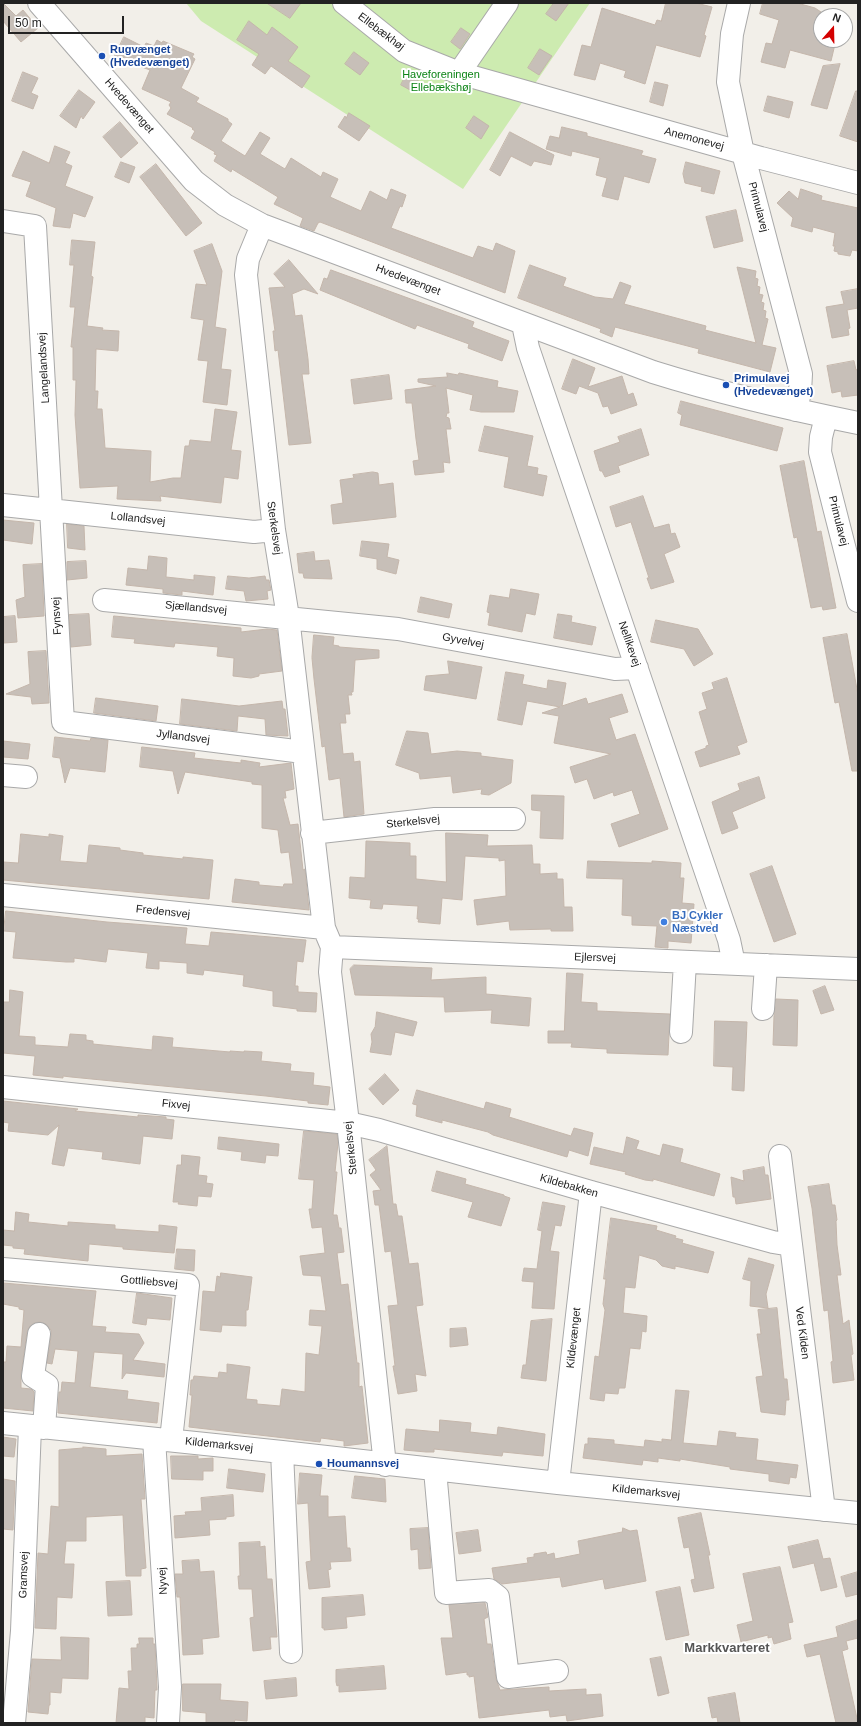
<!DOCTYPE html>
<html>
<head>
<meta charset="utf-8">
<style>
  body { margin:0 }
  #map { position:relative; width:861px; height:1726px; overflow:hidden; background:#f2efe9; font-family:Helvetica,sans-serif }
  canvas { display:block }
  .frame { position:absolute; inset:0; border:4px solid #222; pointer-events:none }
  .north { position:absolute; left:813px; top:8px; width:40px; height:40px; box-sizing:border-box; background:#fff; border:1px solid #a7a7a7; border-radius:50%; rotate:20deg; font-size:11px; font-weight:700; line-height:16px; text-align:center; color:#222 }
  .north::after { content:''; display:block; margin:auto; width:14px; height:18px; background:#d40000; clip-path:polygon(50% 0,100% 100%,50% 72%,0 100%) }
  .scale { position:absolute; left:8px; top:16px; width:116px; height:18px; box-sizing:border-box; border:2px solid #222; border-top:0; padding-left:5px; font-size:12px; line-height:14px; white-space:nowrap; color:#222; -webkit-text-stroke:3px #fff; paint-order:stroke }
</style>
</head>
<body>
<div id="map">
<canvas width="861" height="1726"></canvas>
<div class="frame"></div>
<div class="north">N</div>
<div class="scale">50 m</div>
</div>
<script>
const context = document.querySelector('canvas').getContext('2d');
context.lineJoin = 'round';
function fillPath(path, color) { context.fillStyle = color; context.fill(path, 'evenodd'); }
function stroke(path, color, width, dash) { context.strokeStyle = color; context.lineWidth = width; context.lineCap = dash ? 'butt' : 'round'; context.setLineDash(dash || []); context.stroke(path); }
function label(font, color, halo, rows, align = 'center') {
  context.font = font + ' Helvetica,sans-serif'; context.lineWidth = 4; context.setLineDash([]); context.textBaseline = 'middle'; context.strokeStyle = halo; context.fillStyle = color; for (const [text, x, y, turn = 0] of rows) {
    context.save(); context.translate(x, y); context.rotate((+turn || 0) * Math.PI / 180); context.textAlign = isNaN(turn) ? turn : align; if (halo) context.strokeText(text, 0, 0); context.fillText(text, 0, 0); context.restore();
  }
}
const grass = new Path2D(`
  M186,3H590L463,189L201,21Z`);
const building = new Path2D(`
  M3,3L16,16L23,10L38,28L21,42L3,21Z
  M267,3H301L290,18Z
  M554,3H569L556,21L546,14Z
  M666,3H696L712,7L704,35L706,36L700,57L656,45L645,84L624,77L626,71L600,63L595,80L574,75L582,45L591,47L602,8L655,25L657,20L661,21Z
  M763,3H797L815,8L821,12V40H836L831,61L790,50L785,68L761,62L766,43L772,44L779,20L760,14Z
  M249,21L267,35L272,27L298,47L288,61L310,76L302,88L271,66L265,74L252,65L259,54L237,40Z
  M461,28L470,34L460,49L451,42Z
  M124,37L144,47L146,43L154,46L157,40L162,43L163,41L194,54L192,57L195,59L181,88L199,98L196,102L228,119V121L232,124L221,141L245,156L260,132L270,138L260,154L285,169L291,158L321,177L323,172L338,179L330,197L361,211L370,191L387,200L391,189L406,195L402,207L400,206L391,228L473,258L478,246L493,251L496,243L515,251L505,293L320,222L318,223L314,231L300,226L303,218L274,204L278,197L232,169L231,172L214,161L217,155L214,154L215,152L191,138L195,131L192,129L193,128L167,114L171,108L169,105L171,102L142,89L150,70L131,63L125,68L124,60L115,56Z
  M540,49L552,56L539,75L528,68Z
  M354,52L369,63L360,75L345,64Z
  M840,64L827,109L811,105L823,66Z
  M408,71L420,77L412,91L401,85Z
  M23,72L38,78L31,93L38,96L33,109L12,101Z
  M655,82L668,85L663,106L650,102Z
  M79,90L95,102L83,119L81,116L76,128L60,116Z
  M856,91H858V142L840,136Z
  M768,96L793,102L789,118L764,111Z
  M349,113L370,126L359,141L338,127L345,116L346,118Z
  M474,116L489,126L481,139L466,128Z
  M120,122L138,143L121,158L103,137Z
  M562,127L587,133V136L643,151L641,155L656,159L649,183L624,176L618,200L602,196L607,178L596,175L600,158L572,151L571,156L546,149L550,136L559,138Z
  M510,132L554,155L551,165L534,161L531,166L511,156L500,176L490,170Z
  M55,146L70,152L65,163L72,166L65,186L93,197L85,217L73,213L70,228L53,226L56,208L26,196L31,182L12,176L23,151L49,163Z
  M121,162L135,167L129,183L115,177Z
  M686,162L720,171L714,194L701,191L702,187L685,183L683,174Z
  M156,164L202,223L186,236L140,177Z
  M801,189L822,196L821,200L858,208V251L852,250L850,256L838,254V252L834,251L835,246H833L835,233L813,227L812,232L791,226L793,218L777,203L789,191L798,199Z
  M736,210L743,241L714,248L706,217Z
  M72,240L95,242L91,276L93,277L87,326L103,328L102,330L119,331L118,351L96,349L95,391H98L97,409H102L105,448L151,451L150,482L173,478H181L185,446H189L190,440L211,442L215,409L237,412L231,450L241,451L238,479L224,477L221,503L160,496L161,501L117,499L118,486L80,488L75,415L76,380H73V347H71L75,307H70L74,265H70Z
  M212,244L222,271L215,327L226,329L221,369L231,370L227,405L203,402L208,361L198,360L204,320L191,318L196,284L207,285L194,251Z
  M289,260L318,294L304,289L292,294L295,316L302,315L308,359L309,374H302L311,443L289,445L278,350L275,351L273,331H275L269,288L285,287L274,274Z
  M530,265L566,278L563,286L595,297L613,299L620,282L631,286L624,304L706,326L705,330L756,343L737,267L756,271L755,278L758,279L757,286L760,287L759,294L763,295L761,302L764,303L763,310L766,311L765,318L768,319L762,345L776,348L770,372L698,353L699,349L615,327L612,337L600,332L601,329L518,298Z
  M331,270L474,322L472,327L509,341L502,361L468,348L469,344L417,325L415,329L320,290L324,278L327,279Z
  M858,289V308L847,310L850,328L848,329L849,335L832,338L826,307L844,304L841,292Z
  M573,359L595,368L588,387L622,376L628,395L633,393L637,405L611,414L608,406L603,407L598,393L579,386L576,394L562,389Z
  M854,361L856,370L858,369V395L842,397L841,391L832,393L827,366Z
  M447,373L458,375L459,373L498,381L497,387L518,391L514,412H481L470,410L473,395L446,388L449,413H447L446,417L449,418L451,429H446L450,463L443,462L444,472L415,475L413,461L419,460L416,439L412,403H406L405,390L436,386L418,382V379L447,377Z
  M389,375L392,399L354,404L351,380Z
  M681,401L783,428L777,451L680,425L682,415L678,413Z
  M485,426L533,436L527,466L538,468L537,474L547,476L543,496L504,487L509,457L479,451Z
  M641,429L649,455L618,466L620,472L605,477L602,471H600L594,451L620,442L618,437Z
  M804,461L817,532L821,531L836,608L823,610L822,606L811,608L797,537L794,538L780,466Z
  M373,472L378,473L379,485L393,483L396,517L333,524L331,505L343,503L340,480L354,478L353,475Z
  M643,496L654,528L669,524L671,534L675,533L680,547L664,554L674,582L651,589L647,578H649L631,522L616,527L610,507Z
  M3,520L34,523L32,544L3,540Z
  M67,524L84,526L85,550L68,548Z
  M362,541L389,544L387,557L399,560L396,574L377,569V559L360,556Z
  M314,552L315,561L329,560L332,579L304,578L303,573H299L297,554Z
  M149,556L167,558L166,577L194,580V575L215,577L213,595L182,591V595L163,593V589L126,585L128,568L147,570Z
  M86,561L87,578L67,580V562Z
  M42,564L44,616L18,618L16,600L25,597L23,565Z
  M228,576L249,578L265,576L266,580H269L271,590L267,591L268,599L246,601L244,591L226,589Z
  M511,589L539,594L535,615L526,613L522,632L488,625L490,613L487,612L490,595L509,598Z
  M421,597L452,604L449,618L418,612Z
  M89,614L91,645L71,647L69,615Z
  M558,614L572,616L571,622L596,627L592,645L554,638Z
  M15,616L17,642L4,643L3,617Z
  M114,616L241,628V632L267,629L277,630L282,671L259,674V676L251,678L233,676L234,658L217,656L218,647L175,643L174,647L134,643L135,639L112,637Z
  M656,620L698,629L713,654L694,666L684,649L651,642Z
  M847,634L858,695V771H852L839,702L835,703L823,638Z
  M314,635L334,637L333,645L339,646V647L379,650V658L355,660L353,692H351L352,695H348L350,714H345L346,723H340L343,754L353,753L354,762L360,761L364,814L344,817L340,778L329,780L325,746L322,747L314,679L312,658Z
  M46,651L49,703L32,704L31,697L6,694L30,684L28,652Z
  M448,661L482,667L476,699L424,690L426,676L449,674Z
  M506,672L524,675L522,684L547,689L548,680L566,683L562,706L586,698L588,704L622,694L628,712L609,718L616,740L635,734L668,829L619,847L611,824L640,814L632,790L614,796L613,792L594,799L587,779L575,783L570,767L611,754L554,743L559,716L542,713L560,707L527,701L522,725L498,720Z
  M727,678L747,742L737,746L740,754L700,767L695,752L706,748V746L709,745L699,712L707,709L702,693L714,689L712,683Z
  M96,698L158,706L156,721L94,713Z
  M182,699L239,706L282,701L283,709H285L288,736L266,735L265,719L238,716L237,731L180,724Z
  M407,731L428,733L431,754L457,751L481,753V756L513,760L511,783L489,795L481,794L482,789L453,793L451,776L420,779L419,773L396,765Z
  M55,737L90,741L91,738L108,740L105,772L70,768L65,783L60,758L53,757Z
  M3,741L30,744L28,759L3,757Z
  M142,747L195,753L194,758L241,763V760L260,763L259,767L291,763L294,789L285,791L286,798H283L290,825L298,824L303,870L305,869L309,910L232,902L235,879L259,882V885L283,887L284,884H293L289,852L281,853L278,830L262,828V785L252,784V782L185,772L178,794L173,771L140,767Z
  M759,777L765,798L732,812L738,828L722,834L712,802L740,790L738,784Z
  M532,795L564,796L563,839L540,838L541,811L532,810Z
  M446,833L488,835L487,846L532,845L533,864H540V874L557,873V879H563L564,907H572L573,931H551V929L510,930L509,921L477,925L474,900L506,896L505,860L499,861V858L465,856L462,900L442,898L440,924L418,922L419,919H417L418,906L383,904L382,909L370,908L371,900L349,898L350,877L365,878L366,841L410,843V856H416V879L446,882Z
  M21,834L49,837V834L63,836L60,861L87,863L89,845L120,848V850L143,853V855L183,859V857L213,860L209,899L3,880V862L18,863Z
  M588,861L652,863V861L681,863L680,878H684L682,903L694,904L691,943L668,941V948L655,947L657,926L632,925V916L622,915L623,879L587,878Z
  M772,866L796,934L774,942L750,874Z
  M6,911L107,922L187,928L185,944L209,946L211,932L306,940L303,962L297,961L295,986H298V992L317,993L316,1012L297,1011V1009L273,1006V991L243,986L244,975L204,970L203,975L187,973V963L159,961V969L146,968L148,953L108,949L106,962L74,958V962H66L13,958L16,932L4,931Z
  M354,965L432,968L431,980L486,977V994L531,998L529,1026L491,1023L492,1010L445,1012L444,997L355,995L350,969Z
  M567,973L583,974L581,1002L597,1003V1011L670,1014L668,1055L607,1053V1049L571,1047L572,1043H548V1031H564Z
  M825,986L834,1010L821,1014L813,991Z
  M10,990L23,992L19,1036L35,1037V1045L68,1047L70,1034L86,1035V1040L93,1041V1044L152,1050L153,1036L173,1038L172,1047L230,1052V1051L244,1052V1051L262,1052L261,1061L291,1064L290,1071L314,1073L313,1085L330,1087L328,1105L308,1103V1101L266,1096L71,1077L63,1076V1078L33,1075L35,1056L3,1053V1002H9Z
  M776,999L798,1000L797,1046L773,1045L774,1016Z
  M377,1012L417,1022L413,1036L395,1032L391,1055L370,1052L372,1042L371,1034L375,1027Z
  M715,1021L747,1022L744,1091L732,1090L733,1067L714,1066Z
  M385,1074L399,1090L383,1105L369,1089Z
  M417,1090L484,1109L486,1102L511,1109L509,1117L571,1136L574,1128L593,1133L588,1156L569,1150L567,1157L493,1135L488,1132L442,1120V1123L416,1116L417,1105L413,1104Z
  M3,1101L78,1109L75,1111L138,1117V1115L166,1117V1119L174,1120L172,1139L143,1136L140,1164L102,1159L103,1152L68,1148L64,1166L52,1164L59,1125L48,1135L8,1131L9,1123L3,1122Z
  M304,1131L337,1134L338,1143L335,1172H337L333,1215H337L339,1228H341L344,1252L337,1253L341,1285L348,1284L357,1363H359V1387L362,1386L368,1443L344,1446V1441L321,1438L320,1442L189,1427L192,1395H190L191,1380H193L194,1376L218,1378L219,1372L227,1373V1364L250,1367L246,1399L257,1400V1404L280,1406L282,1389L305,1392L306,1353L319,1355L322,1326L309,1325L310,1310L326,1311L321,1276L303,1275L300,1256L325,1253L322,1227L312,1228L309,1209H312L314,1180L299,1179Z
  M219,1137L279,1144L278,1156L266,1155L265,1163L241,1160L242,1152L218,1149Z
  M627,1137L639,1141L636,1149L660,1156L663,1144L683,1149L680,1162L720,1174L714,1196L653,1179V1181L645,1180L625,1174L626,1172L590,1164L594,1147L623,1154Z
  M387,1146L393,1204H396L398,1216H402L409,1264L418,1263L423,1305L416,1306L426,1376L415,1374L417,1391L398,1394L393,1366H395L388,1306L398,1305L391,1251L385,1252L379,1205H375L373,1191L381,1190L370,1175L376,1170L369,1160Z
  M182,1155L200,1157L198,1175L207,1176L206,1183L213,1184L211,1197L198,1196L197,1206L178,1204L179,1202H173L177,1165H181Z
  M764,1167L765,1175H768L771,1199L736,1204L735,1197H733L731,1177L744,1181L743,1171Z
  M437,1171L466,1179L465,1184L504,1195V1196L510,1198L501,1226L468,1217L473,1202L432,1191Z
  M829,1184L832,1205H835L837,1220L836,1221L837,1245L841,1275H837L843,1324L849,1320L853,1354L851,1355L854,1380L833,1383L831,1362L833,1361L828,1310L824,1311L812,1208L808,1187Z
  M543,1202L565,1206L561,1226L555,1225L550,1251L559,1252L554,1309L532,1308L534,1282L522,1281L524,1268L537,1269L542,1231L538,1230Z
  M16,1212L29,1214L28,1222L68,1226V1222L115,1225V1229L159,1232V1225L177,1227L174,1253L123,1249V1247L89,1244L88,1261L24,1254L25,1249L13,1248V1246L3,1245V1230L14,1231Z
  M611,1218L657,1226L656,1230L676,1236L675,1238L683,1240L682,1243L714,1252L708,1273L675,1266V1269L662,1266L656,1260L639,1255L635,1288L625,1287L623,1313L647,1316L646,1332L642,1331L640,1349L630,1348L625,1388H619L618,1394L605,1393L604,1401L590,1399L595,1356L599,1357L605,1310L603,1304L606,1279H604Z
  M177,1249L195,1250L194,1271L175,1269Z
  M749,1258L774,1265L766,1294L768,1308L750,1306L751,1281L743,1279Z
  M221,1273L252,1277L248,1310H246V1326L222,1325L221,1332L200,1330L203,1291L215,1292L217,1276L220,1277Z
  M3,1283L96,1291L92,1326L106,1327L105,1332L139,1334L144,1343L133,1360L165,1364L164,1377L126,1373L122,1379L123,1354L94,1352L90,1387L128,1391L127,1399L159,1403L157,1423L58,1413L59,1392H61L62,1382L75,1383L78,1351L55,1349L52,1364L47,1363L51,1336V1330L46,1324L40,1322L34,1323L29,1327L27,1332L21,1374V1388L31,1389L34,1392L33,1411L3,1408V1362H6L7,1346L21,1347L24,1310L19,1309V1307L3,1304Z
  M137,1293L172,1298L170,1320L147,1318L146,1325L133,1323Z
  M777,1308L784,1379H787L789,1400H786L785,1415L761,1412L756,1377L763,1376L757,1334H761L758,1310Z
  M552,1319L546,1381L521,1378L523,1365H526L531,1321Z
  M466,1328L468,1345L450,1347V1329Z
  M676,1390L689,1391L683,1443L717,1446L719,1431L736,1433L735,1437L758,1439L756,1460L798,1465L796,1478L790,1477L789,1484L769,1481V1474L730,1469V1467L680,1459V1461L658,1458V1462L643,1460L642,1465L583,1458L585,1444H588V1438L614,1440V1444L644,1447L645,1440L662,1442V1439L671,1440Z
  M440,1420L471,1423L470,1432L497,1435L498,1427L545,1434L543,1456L503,1452L502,1456L434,1449V1452H426L404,1450L406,1429L439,1432Z
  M3,1437L16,1439L14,1457L3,1456Z
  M83,1447L106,1449V1456L142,1454L145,1499H141L146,1568L141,1569V1576H126L123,1515L86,1517V1541H66L64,1564H74L72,1598L57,1597L56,1629L35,1628L38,1553L48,1554L51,1506L59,1507V1450L83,1448Z
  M171,1456H198V1459L213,1458V1471H203V1480L172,1479Z
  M229,1469L265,1474L263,1492L227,1488Z
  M300,1473L322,1475L320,1496H328V1517L345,1516L347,1548H350L351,1561L330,1562L331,1569L328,1570L330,1587L309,1589L306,1562L311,1561L308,1503L298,1504Z
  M355,1476L385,1479L386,1502L352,1498Z
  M3,1479L15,1481L13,1530L3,1529Z
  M233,1495L234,1516L226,1517V1519L209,1520L210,1535L175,1538L174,1516L186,1515L185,1512L202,1511L201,1498Z
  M701,1513L710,1555H708L714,1588L694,1592L691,1580L695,1579L689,1547L684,1548L678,1518Z
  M428,1528L431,1568L419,1569L418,1549L411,1550L410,1529Z
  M623,1528L630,1531L637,1530L646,1581L605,1589L603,1579L562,1587L560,1577L502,1584L494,1579L492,1568L528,1563L527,1558L534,1557V1554L546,1552L547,1555L554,1553L555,1559L580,1554L578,1541L622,1532Z
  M478,1530L481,1551L459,1554L456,1533Z
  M818,1540L823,1559L830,1558L837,1587L821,1591L814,1563L793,1568L788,1547Z
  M260,1542V1547L265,1546L267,1579H272L277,1637H270L271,1649L253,1651L250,1618L254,1617L252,1589H239L238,1576H240L239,1543Z
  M199,1560L200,1572L214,1571L219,1637L202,1639L203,1654L183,1655L180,1597H177L175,1574H183L182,1561Z
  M780,1567L793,1622L788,1623L791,1639L774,1644L772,1637L768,1638V1635L741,1642L737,1625L753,1621L743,1574Z
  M858,1572V1594L846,1597L841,1577Z
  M130,1581L132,1615L108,1616L106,1582Z
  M680,1587L689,1635L666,1640L656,1592Z
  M363,1595L365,1615L346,1617L347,1628L324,1630V1628H322V1598Z
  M485,1603L488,1617L484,1619L487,1644H491L496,1679L500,1690L549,1687V1691L586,1689V1695L601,1694L603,1716L567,1721L566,1715L550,1717L549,1710L479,1718L474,1676L469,1677V1675H467V1672L446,1675L441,1638H453L449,1605Z
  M858,1620V1638L846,1641L848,1649L842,1651L858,1723H836L820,1654L807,1657L804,1645L838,1637L836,1627Z
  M61,1637L89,1638L88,1679L62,1678L61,1693L50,1692V1705H49L48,1714L28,1712L32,1659L61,1660Z
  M139,1638H153V1644H155L157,1688V1690H155L154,1718L145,1717V1723H116L119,1688L129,1689L128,1671H132L131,1648H137V1644H139Z
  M661,1657L669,1693L658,1696L650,1659Z
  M384,1666L386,1689L339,1692V1685L337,1686L336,1682V1670Z
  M296,1678L297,1696L266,1699L264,1681Z
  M183,1684H221L220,1700L248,1702L247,1721L235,1720L234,1723H206V1713L183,1711Z
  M735,1693L740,1723H718L717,1717L712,1718L708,1698Z`);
const minor = new Path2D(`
  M39,3L194,181L225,205L262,225L653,372C720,393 789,409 858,423
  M344,3L404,51L459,73L761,158L858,183
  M739,3L732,34L728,82L743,153L801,374L800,392L796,410
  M459,73L507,3
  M3,221L35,226L63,722L303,752
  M262,225L248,259L246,275L274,530L288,617L324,928L332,947L330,972L348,1123L385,1465
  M523,324L528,348L729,940L734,964
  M826,417L821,437L820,452L858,601
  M3,505L254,532L274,530
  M104,600L398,629L615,669L637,668
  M3,775L26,777
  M312,833L435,819H514
  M3,895L324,928
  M332,947L858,969
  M763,1009L766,965
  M681,1032L685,962
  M3,1087L348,1123L379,1130L591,1192L773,1242L791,1245
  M780,1156L824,1510
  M3,1269L188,1285L171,1440
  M39,1334L33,1376L47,1385L44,1428
  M3,1423L282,1452L558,1483L858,1513
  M154,1439L170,1687L168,1723
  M282,1452L291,1652
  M435,1470L446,1593L489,1590L498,1597L508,1677L557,1671
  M558,1483L591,1192
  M14,1723L22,1631L30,1427`);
const markers = [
  [102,56,4,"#1a4fb4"],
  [726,385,4,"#1a4fb4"],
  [664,922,4,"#3f7fe0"],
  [319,1464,4,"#1a4fb4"]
];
const streetNames = [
  ["Ellebækhøj",381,32,37],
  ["Hvedevænget",129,106,49],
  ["Anemonevej",694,139,15],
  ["Primulavej",758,207,75],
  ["Hvedevænget",408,280,21],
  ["Langelandsvej",44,368,-93],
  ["Lollandsvej",138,519,6],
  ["Primulavej",838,521,76],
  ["Sterkelsvej",274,528,82],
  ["Sjællandsvej",196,608,5],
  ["Fynsvej",57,616,-93],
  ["Gyvelvej",463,641,11],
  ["Nellikevej",629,644,71],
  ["Jyllandsvej",183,737,7],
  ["Sterkelsvej",413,822,-6],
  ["Fredensvej",163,912,6],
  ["Ejlersvej",595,958,2],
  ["Fixvej",176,1105,6],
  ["Sterkelsvej",351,1148,-96],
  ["Kildebakken",569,1186,16],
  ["Gottliebsvej",149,1282,5],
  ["Ved Kilden",802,1333,83],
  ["Kildevænget",574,1338,-84],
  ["Kildemarksvej",219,1445,6],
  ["Kildemarksvej",646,1492,6],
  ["Gramsvej",24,1575,-88],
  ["Nyvej",163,1581,-94]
];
const transitNames = [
  ["Rugvænget",110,50],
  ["(Hvedevænget)",110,63],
  ["Primulavej",734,379],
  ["(Hvedevænget)",734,392],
  ["Houmannsvej",327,1464]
];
const parkNames = [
  ["Haveforeningen",441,75],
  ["Ellebækshøj",441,88]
];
const shopNames = [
  ["BJ Cykler",672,916],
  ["Næstved",672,929]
];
const quarterNames = [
  ["Markkvarteret",727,1648]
];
fillPath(grass, '#cdebb0');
fillPath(building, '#c7bfb8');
stroke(building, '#c4b6ab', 1);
stroke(minor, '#a9a9a9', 24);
stroke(minor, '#fff', 22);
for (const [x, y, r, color] of markers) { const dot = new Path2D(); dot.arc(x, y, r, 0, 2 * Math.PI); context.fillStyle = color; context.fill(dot); stroke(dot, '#fff', 1.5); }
label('11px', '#222', '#fff', streetNames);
label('bold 11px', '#164399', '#fff', transitNames, 'left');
label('11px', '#0c8416', '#fff', parkNames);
label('bold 11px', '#366cbe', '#fff', shopNames, 'left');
label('bold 13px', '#555', '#fff', quarterNames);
</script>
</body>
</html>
